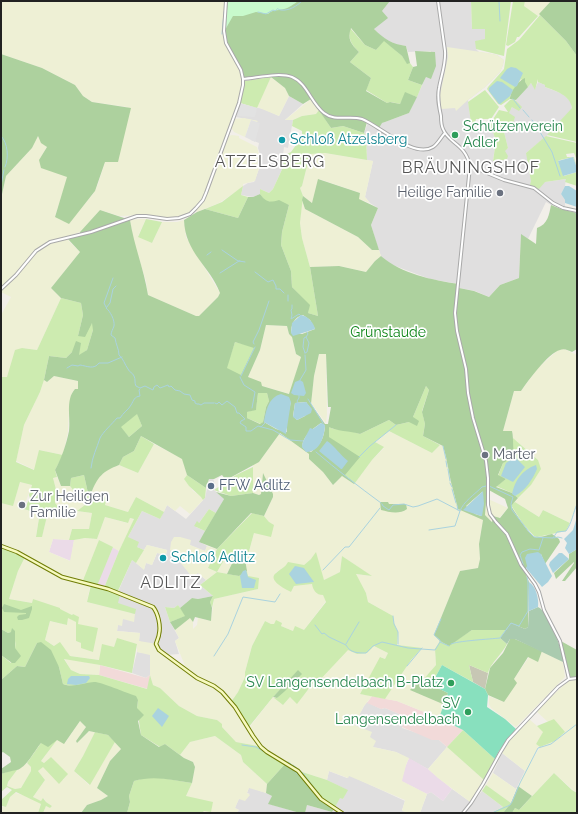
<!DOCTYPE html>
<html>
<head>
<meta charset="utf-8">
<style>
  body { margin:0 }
  #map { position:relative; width:578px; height:814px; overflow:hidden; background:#f2efe9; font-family:Raleway,sans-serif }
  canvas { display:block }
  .frame { position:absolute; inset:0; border:2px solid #222; pointer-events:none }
</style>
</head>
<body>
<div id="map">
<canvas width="578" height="814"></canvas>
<div class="frame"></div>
</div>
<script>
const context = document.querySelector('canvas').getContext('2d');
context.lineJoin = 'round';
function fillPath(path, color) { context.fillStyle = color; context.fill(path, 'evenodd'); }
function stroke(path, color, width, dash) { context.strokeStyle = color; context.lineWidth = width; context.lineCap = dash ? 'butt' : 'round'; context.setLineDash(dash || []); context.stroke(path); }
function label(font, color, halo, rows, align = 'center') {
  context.font = font + ' Raleway,sans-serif'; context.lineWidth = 3.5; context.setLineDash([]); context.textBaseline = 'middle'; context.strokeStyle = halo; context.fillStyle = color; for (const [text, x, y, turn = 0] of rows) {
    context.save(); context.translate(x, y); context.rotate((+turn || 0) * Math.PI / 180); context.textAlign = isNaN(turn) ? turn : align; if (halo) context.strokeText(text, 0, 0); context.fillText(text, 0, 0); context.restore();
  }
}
const residential = new Path2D(`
  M390,1H471L472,29H485V39L476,49L479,52L497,55L504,60L503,65L500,72L485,87L468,100L471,123H475L476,132L482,131L488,127L492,129L496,141L493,160L497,162L507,159L504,151L508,148L502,124L517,99L531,83L535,89L538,82L545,85V87L563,94L571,102L572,109L548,135L526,153L529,161L545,182L566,179L565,186L561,194L565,200V210L551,205L546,202L528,239L521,235L519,278L500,285L489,297L475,291L459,288V284L430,279L390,264L381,256L377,245L371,225L378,208L370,203L365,197L373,161L367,160L366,135L364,133L368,122L382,123L409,113L426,77L431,51L408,52L406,46L395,44L383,38L374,29L382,11Z
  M289,96L303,104L285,120H293L288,148L284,147L282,163L284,165L273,189L269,193L260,189V194L253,197L241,195L243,186L248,183L254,182L262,161L258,148L259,143L251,140L257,121L236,117L240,104L264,109L279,116Z
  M213,478L215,485L214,490L224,499L216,513L209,509L196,527L205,531L200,542L207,546L205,551L190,545L180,537L198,573L206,580L200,585L213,596L198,599L192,598L180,608L178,605L174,608L165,607L170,622L179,638L175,641L179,654L166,655L139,641L140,633L117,631L118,625L123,619L135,609L118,604L117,594L132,560L144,569L146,563L152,565L157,553L166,555L167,550L147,545L144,550L137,547L128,537L142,511L160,519L167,505L186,519L205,498L209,479Z
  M137,652L150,654V675L146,678L132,673Z
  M367,702L381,709L385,708L404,716L406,718L402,728L439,740L447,747L428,769L396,752L373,747L370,738L354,725L364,706Z
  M502,753L525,771L516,789L493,773Z
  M329,771L347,778L349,775L405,801L402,810L409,813H305L307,805L332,812L340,797L343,799L347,790L327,780Z
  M249,787L266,793L272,796L269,804L301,813H236L239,810L235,808L239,798L250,794L247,793Z
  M452,789L472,803L482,791L503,807L491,813H420L427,794L431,792L443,801Z`);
const commercial = new Path2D(`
  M100,665L146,678L150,675L148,689L99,675Z
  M372,696L397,701L439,718L463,730L447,747L439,740H432L402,727L406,718L404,716L385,708L381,709L367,703Z`);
const industrial = new Path2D(`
  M53,539L74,540L71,561L49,552Z
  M113,547L119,551L104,588L96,586Z
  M409,758L428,769L452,789L443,801L431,792L427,794L401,781L406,765Z`);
const construction = new Path2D(`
  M469,665L488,673L485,689L473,682Z`);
const farmland = new Path2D(`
  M1,1H225L224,37L227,47L240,70L242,79L240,96L206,191L199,204L187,214L170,218L143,215L119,216L100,210L80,232L65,237L80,252L51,288L61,298L37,350L22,348L7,378L1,377V315L11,297L1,292V199L6,176L32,148L37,136L47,147L39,160L68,177L55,216L69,223L93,194L98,184L105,162L127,107L92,102L83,96L75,85L42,68L1,54Z
  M525,1H550V2L538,16L524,6Z
  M447,47L488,53L497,55L504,60L503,65L500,72L485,87L468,100L456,111L455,108L441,109L440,95L448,57Z
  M271,77L285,88L289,96L279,116L257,107Z
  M311,99L319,110L316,114L302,116L293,120H285Z
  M244,118L258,121L257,122L251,120L245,137L234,132L231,127L235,119Z
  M232,135L239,136V138L257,147L261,162L255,181L243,184V187L219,203L197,212L196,210L205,198L226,141L229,136Z
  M325,153L373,161L365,197L370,203L358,199L360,193L319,179L312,203L303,196L300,188L302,186L310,154Z
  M302,200L305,209L358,237L372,250H379L381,256L375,261L366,272L339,266L310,267L302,238L300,223Z
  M141,219H146L138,236L152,243L162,222H177L184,220L186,237L220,293L218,297L199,316H196L148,295L146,281L133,240L130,220Z
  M266,325L287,326L289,334L292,337L296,354L301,357L290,394L262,386L248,377L260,350Z
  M564,349L577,355V504L570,523L543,510L539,517L515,502L531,485L538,460L513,438L512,431H503L514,391H521L538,368L558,350Z
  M319,354H326L327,414L326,423L311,403L314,376Z
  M54,376L78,381L79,389H75L72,393L69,410L68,432L63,455L39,450L35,470L16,461L24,425L40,392L44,380L47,382Z
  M389,431L432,453L440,445L443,446L446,457L483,520L479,544L480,559L478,568L460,571L434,635L440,641L435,650L436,665L422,681L415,684L411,690L445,705L439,718L397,701L385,699L411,660L421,649L397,645L398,632L394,623L393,616L368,602L366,593L355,574L371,576L342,556L340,572L324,580L311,559L304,565L286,566L275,573L291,592L294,586L312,584L323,595L326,601L304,630L293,631L281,626L276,621L274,624H271L265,621L252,646L245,672V677L238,692L231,702L249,728L273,697L283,705L290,697L297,703L315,682H317L348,649L357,654L374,646L388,653L385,659L381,657L360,694L372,696L364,706L354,725L372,732L370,737L376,741L373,747L396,752L409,758L406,765L402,781L427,794L420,813H409L402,811L405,800L349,776L348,778L329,771L327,780L296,770L258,746L236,742L222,727L217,720L197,716L179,706L160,688L153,685L150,675V655L137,652V644L117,639L114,647L100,660L70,656L45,640L50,621L67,625L68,617L76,622V641L81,643L92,652L73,614L72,615L33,599L32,603L9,599L18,571L25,557L1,547V503L13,505L20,482L32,485L26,501L19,508L24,509L29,511L40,512L36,536H42L48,512H62L55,503L57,493L53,478L57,477L61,486H70L85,506L77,511L92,513L89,530L72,529L69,540L53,539L49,552L70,561L74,540L85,538L97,539L105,517L127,523L130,518L134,520L119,551L99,540L87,602L135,614L134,622L123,619L122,626L118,625L117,631L140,633L139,641L157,644L159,649L166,655L185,666L175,641L179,638L175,630L190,617L193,622V629L197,625L198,618L211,621L214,599L258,589L248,576L244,553L248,555L254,533L269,522L264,516L273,497L263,474L261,494L259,495L253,493V464L259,462L280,433L309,454V459L323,472L333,485L342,476L354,484L372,460L384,448L375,443Z
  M154,444L183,459L187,475L184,479L193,491L202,497L203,500L190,514L180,506L175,511L167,505L164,512L136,497L128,512L105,505L107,498L91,494L95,482L106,470L119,465L138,473Z
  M486,498L508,508L499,518L493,522L485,515Z
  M174,537H180L191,540L190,545L205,551L207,546L217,549L208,568L217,572L227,555L235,557L227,574L217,572L206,580L198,573L192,577L170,550L171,542Z
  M147,545L167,550L166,555L157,553L152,565L146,563L144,570L136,563Z
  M542,651L563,662L565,677L516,727L491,708L489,704V696L504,702L514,679L529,657L538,661Z
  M64,658L100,665L99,675L80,674L71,670Z
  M577,680V793L573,790L554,773L532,796L518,786L525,771L502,753L510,740L529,719L544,732L536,744L539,746L531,762L540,747L555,741L564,733L554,719L548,722L536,711L565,684L569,681Z
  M80,721L86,727L76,741L77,743L89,731L95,732L83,756L74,771L89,785L115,742L121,749L110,761L97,788L108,796L101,800L87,805L81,813H43L46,806L50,808L52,806L46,802L44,798L41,801L33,797L45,780L38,771L46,763L63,780L67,775L51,757L44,763L41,761L57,740L65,743Z
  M215,736L241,755L243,762L267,784L266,793L249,788L247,793L250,795L245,801L239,799L235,808L239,810L236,813H202L204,811L186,796L192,783L195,767L193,762L184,758L180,755L190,742Z
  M447,747L484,780L470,802L438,778L428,769Z
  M27,763L31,767V771L21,788L15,789L7,786L8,782L17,770Z
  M493,773L516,789L511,803L486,785Z
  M15,793L27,796L41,804L38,813H1V807H6L10,797Z`);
const grass = new Path2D(`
  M471,1H511L504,56L476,49L475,41L485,39V29H472Z
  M513,1H525L524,6L538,16L519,37H517L515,42L508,46L506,45Z
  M540,15L566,41L577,56V142L547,135L572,108C570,95 556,91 545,87V85L538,82V79L535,90L531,83L528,87L521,79L510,96V99L501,105L498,104L487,89L488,87L504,69L507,49L519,40Z
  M350,28L365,45L376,50L384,40L402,56L407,63H410L413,67L408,80L422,85L417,97L406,93L400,104L391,102L387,103L366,90L371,78L350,62L359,52C351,44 348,39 350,28Z
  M271,77L257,108L240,103L245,81Z
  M485,90L499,107L491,119H476L475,123H471L468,102Z
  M514,99L522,107L519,111L512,107L509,113L515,117L512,126L502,124L508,148L505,151L508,156L507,159L496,162L493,161L496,141L492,129L488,127L499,110L508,112L504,106L510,100Z
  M319,110L331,128L343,126L364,133L366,135L367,160L325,153L310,154L302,186L300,188L303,196L300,223L302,238L310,267L318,316L308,313L309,305L292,287L291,271L281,245L282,232L289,205L265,201L260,194V189L269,193L273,189L284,165L282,163L283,156L291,152L302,137V131L292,126L293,120L302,116L316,114Z
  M546,136L577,143V161L574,153L566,154L567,157H574L577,168L573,157L560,160L558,161L564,176L577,172V186L565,182L566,179L545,182L539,189L530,185L531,181L526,153Z
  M243,186L241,195L248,197L238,218L205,209L222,202Z
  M146,219L162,222L152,243L138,237Z
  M61,298L81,303L83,315L78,336L93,322V330L87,350L79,356L72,352L66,358L49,356L44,380L40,392L24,425L16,462L34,470L39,450L63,455L55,470L57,477L53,478L57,493L55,503L63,512H48L42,537H36L40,512H33L24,509L30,498L29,495L32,485L20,482L13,506L1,503V377H7L15,350L22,348L37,350Z
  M235,342L255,347L241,376L226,368Z
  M426,386L429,390L422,411L425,424L423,436L440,445L432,453L389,431L375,442L384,447L372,460L355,483L345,475L329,437L328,426L333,429L348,430L360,434L389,420L396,425L409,422L413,417Z
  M258,393H267L269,401L266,407L263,422L261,424L247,418V412L256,409Z
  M137,413L142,426L129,437L120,427Z
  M141,436L154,444L138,473L119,465L123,457L134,451Z
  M513,438L538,460L541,469L531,485L518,498L512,493L496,486L506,479L498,476L503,463L513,451Z
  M253,467V493L231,496L214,490L236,475Z
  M84,475L88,493L107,498L105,505L128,512L136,497L164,512L160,519L142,511L128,537L139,542L137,547L144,550L136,563L132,560L117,593L120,595L118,603L136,609L135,614L87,602L91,585L82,583L99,540L113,547L97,586L104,588L119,551L134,519L130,518L128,523L105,517L97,539L85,538L74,540H69L72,529H89L92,513L77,511L85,505L70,486L71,478Z
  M187,475L206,488L205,498L203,500L201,497L189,486L184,479Z
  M515,502L539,517L543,510L570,523L566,531L537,537L534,536L523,524L511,505Z
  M209,509L216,513L205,531L194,526L197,521L199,523Z
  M252,513L264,516L269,522L274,525L271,537L254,533L248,555L244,553H237L235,557L227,555L217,572L239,576L247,571L248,576L259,578L258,589L214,599L212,608L210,602L213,596L200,585L217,572L208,568L217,549Z
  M1,547L25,557L18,571L9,599L32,603L33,599L60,608V609L72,615L73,614L79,617L78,624L98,628L93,652L81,648V643L76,641V622L68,618L67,625L50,621L45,640L54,646L60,642L70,656L99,660L102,644L114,647L117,638L137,644L132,673L100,665L64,659L71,670L80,674L99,675L147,689L150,675L153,685L160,688L179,706L197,716L217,720L222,724V727L236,742L258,746L286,763L285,764L267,784L243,762L241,755L215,736L190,742L180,755L165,744L160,747L141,735L137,708L138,700L89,683C81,686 71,687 63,684L59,667L37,643L25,667L17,666L1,680V655L11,663C14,651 19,643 11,632L8,633L1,629Z
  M316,552L324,580L340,572L342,556L372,576L356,574L366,593L368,602L393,616L394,623L398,632L397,645L422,648L411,660L385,699L360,694L380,657L385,659L388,653L374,646L367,653L357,654L348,650L317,683L314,682L297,704L290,697L283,705L274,698H277L298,671L273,697L248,728L231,702L238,692L245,677V672L252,646L265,621L271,624H274L276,620L282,623L281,626L293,631L295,626L304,630L326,602L323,595C316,595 313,590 312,584L294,586L291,592C285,589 267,580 276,573C280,569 285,568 288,562L304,565L311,559Z
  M178,605L186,616L170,622L165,607L174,608Z
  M472,630H506L500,638L507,644C502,654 490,664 488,673L469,665L473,682L442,665L431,685L422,681L436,665L435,649L440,641L449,645Z
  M554,719L565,732L555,741L540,747L536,744L543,732L537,726Z
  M463,730L495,759L484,780L447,747Z
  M95,732L108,735L115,742L90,785L74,771L83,756Z
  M57,740L41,761L44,763L51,757L68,774L59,784L43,767L38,771L45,780L33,797L41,801L43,798L46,802L52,806L50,808L46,806L43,813H38L41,804L16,792L10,797L6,807L2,806L1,807V800L12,790L7,787L1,792V774L12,770H17L8,782L7,786L15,789L21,788L31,771V767L27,763L41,743Z
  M296,770L327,780L348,790L343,799L340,798L334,809L319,798Z
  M554,773L572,790L577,793V810L575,813H512L515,808L519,810Z
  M144,778H162L192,783L186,796L213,802L211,812L204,811L202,813H127L130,802L129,796L134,781Z
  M486,785L511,803L503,813H491L503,807L482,791Z`);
const forest = new Path2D(`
  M226,1H390L382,11L388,18L374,29C384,39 392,44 406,46L410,63L407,64L402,56L384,41L376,50L365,45L351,28C347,39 351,44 359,52L350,62L371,78L366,91L387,103L390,102L400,104L405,92L417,97L409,113L385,122L382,123L379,128L367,122L364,133L343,126L331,128L311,99L303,104L289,96L285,88L271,77L272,76L243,79C239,63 228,51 225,36C222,25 225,12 226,1Z
  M551,1H577V56L566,41L539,14Z
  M415,51L435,52L436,66L431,79L426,77L422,85L408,80L413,67L417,66Z
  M1,54L42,68L75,85L83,96L92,102L131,108L118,162H105L95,191L69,224L55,217L67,177L41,168L39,160L47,147L41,143L38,136L32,148L6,176L1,199Z
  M525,78V82L528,87L516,100L510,99C510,92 519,80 525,78Z
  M318,179L360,193L359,199L378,208L371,225L379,250H372L358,237L305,209L302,200L303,196L312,203Z
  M260,194C266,202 269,203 279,200L289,205L282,232L281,245L291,271L292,287L310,305L308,313L318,316L310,267L339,266L366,272L375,261L381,256C402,274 432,280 459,284V288L474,291L489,297L500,285L519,278L521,234L536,244L537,228C548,224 549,215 551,205L561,209L577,213V349L572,352C568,350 564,348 560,350C548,353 528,381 521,391H514L503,431H512C514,439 512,448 515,456L503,463L498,475L506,479L496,487L512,493L518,498L511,506C515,512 529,535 535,537C540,538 547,535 552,534L559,539L560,542L545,564L541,554L524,570L529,582L528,627L525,629L511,623L506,630H472L449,646L440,641L434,635L460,571L478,568L480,559L479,544L483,520L458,509L451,482L446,457L443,446L423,436L425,424L422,412L429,390L426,386L413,417L419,421L417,426L409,422L396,425L389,420L360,434C351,431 335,431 329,427V437L360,457L345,475L355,483L354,484L342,476L333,485L323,472L309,459V454L280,433L259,462L226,480L222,475L214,479H209L206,488L187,475L182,459L141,436L134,451L123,457L119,465C103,471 97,477 91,494L88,493L84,475L71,478L70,486H61L55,470C62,457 66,445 69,431C71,418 65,400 75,389H78V381L54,376L47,382L44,380L49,356L66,358L72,352L76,341L81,343L79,355L87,350L93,330L92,323L85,337L78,336L83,315L81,303L61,298L51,288L80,252L67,238L80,235V232L100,210L130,220C134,246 144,269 148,295L196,316H199L218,297L220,293C210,266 185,253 184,220L197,212L205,209L238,218L248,197H253ZM303,315L310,320L315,329L302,334L291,333C291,325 294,317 303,315ZM266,325L287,326L289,334L292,337L296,354L301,357L289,394L262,386L261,382L248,377L260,350ZM235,342L254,348L241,375L227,368ZM319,354H326L328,407H331L328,424H325L311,404L314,376ZM258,393H267L269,401L266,407L263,422L260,424L247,418V412L256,410ZM291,402L287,418V432L276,429L264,422ZM306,402L310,408L305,416L297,420L293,416L295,403ZM137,414L142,426L129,437L121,427ZM321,423L325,426C324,438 321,444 311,452L303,448C300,439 313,428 321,423ZM487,489L505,499L508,508L500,518L493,516L492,522L485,515ZM482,492L481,516L475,514L466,506Z
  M263,473L273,494V497L264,516L251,513L217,549L199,542L205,531L224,499L216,492L231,496L253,493L259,495L261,494Z
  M380,502H388L389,504H406L407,509C399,515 389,512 381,510Z
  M577,549V567L565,581H562L574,563V562L556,579L554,573L569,559V554Z
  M237,553H244L247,571L239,576L227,574Z
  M213,596L210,602L212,608L211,621L195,617L193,622L190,618L175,630L170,622L185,616L180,608L192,598L198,599Z
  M4,604L21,610L32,606V609L29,618L22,620H18L17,617L19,615L26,614V613L4,612L2,608Z
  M1,625V629L8,633L11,632L12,628L15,631V648L21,656L15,663H12L1,655Z
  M510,639H515L542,651L538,662L528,657L514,679L517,683L504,702L488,695L485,689L490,668L503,653Z
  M559,640L577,650V677L569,679Z
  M41,642L51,650L59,667L63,684C73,688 83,683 94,682C102,682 126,693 136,696L138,700L137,708L144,715L138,721L141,735L159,747L165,744L184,758L193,762L195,767L192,783C173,780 153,775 134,781L129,796L130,802L127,813H81L87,805L101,800L108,796L97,788L110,761L121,749L108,735L89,731L77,743L76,741L86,727L80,721L64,744L57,740L48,747L41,743C35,750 26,768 17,770C11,771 7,772 1,774V769L11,762L10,757L3,752L1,753V680L17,666L25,667L37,643Z
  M298,670L302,674L285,691L277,698L273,697Z
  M422,681L448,693L445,705L410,690L415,684Z
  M285,764L296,770L319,798L334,809L332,812L307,805L305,813H300L268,804L272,796L266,793L267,784Z
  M518,786L532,796L519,810L515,808L512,813H503L511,803Z`);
const cemetery = new Path2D(`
  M538,607C549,612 562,651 565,663L515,639H510L507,644L500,638L511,623L525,629L528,627L529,611Z`);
const park = new Path2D(`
  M228,1H298C294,4 289,8 284,9C277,11 273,9 268,14L256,12L243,16H233L225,30Z`);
const pitch = new Path2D(`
  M442,665L485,689L488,695L487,707L505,719L516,729L499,751L495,759L463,730L439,718L448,693L431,685Z`);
const parking = new Path2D(`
  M240,103L257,108L255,117L238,116Z
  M251,120L260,123L255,142L245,137Z`);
const water = new Path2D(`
  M511,67L516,68L523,73L517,86L515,87L500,78L507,69Z
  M497,81L502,82L513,90L510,96L500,104H499L489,91V88Z
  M573,157L577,168V172L563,176L558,161Z
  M565,186H569L577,191V207L565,203V200L561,194Z
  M301,315C308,316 314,323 315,329L293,336L291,333L292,323Z
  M300,380L303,382L306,393L304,396L294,395L291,393L295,382Z
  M281,394L289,397L291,402L286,434L264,422C266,410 269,397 281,394Z
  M306,402L312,409L311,413L297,420L293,417L295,403Z
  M321,423L324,424L325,426C324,437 320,452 306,452L302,447C302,441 307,435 310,428L313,429Z
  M327,441C335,446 340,455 348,461L342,469H341L319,451Z
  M515,457L525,467L513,482L501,476L506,463Z
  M536,465L537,469C533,479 525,491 515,496L512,494C515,480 522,470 536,465Z
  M483,491L484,504L482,516H481L463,510Z
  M577,517V549L569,554L565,548L567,543L564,539L573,530Z
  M538,552L541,554L552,576L548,582L542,587L526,568L527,566L525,558L527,554Z
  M559,553H562L569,559L553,573L549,565L550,562Z
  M295,566L304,568L314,582L296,584L289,574Z
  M246,570L248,577L256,580L254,588H242L240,576L243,571Z
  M529,582C536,586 539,599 538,607L529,611Z
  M71,676H89L90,678L86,683L76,685L67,684L68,679Z
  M158,708L169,716L162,727L152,716Z`);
const stream = new Path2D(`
  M499,1L500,21
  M258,12L266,14L273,10L275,11C280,7 275,9 281,10C289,11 297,6 302,1
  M222,34L224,12
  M513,99L520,108
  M523,110L529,117
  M532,120L538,128
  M540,132L552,152L560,176
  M1,136C8,143 9,158 5,167
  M1,185L4,170
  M576,213L577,216
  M222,250L238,261H240
  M207,255L211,252
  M255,272L268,282L273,280L276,286V289H280L284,293
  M220,273L239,261L245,262
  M116,286L113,289L110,303L106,308C110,311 115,320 114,326C113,329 111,332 111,335L115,338C116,345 119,349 119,355C123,358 125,365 128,369C129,372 133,373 134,376C136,380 134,382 136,386L140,388L145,386L153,390L154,387L157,385L160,388L168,385L169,387L171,386L175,390L180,391L184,394L190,395L192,400L195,401V403L197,404H199L201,405L204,403H214
  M288,295V301
  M292,305V309L291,310L292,315L291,319L299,314L301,316
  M106,307L104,303L113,278
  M254,344L253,342L259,330L269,301
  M305,353L307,352L309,343L306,337L308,334L307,332
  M305,353L303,347L304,338L306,337
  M67,368L72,365L78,366L80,365C87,366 94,370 99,363H108L122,357
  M241,376L255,347
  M240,377L244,385L255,392L252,408
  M300,380L306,370L305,355
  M308,399L323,423
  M215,403L217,404L219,402L222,405L227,401L235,407L237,413H239L245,419L241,421L240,423L246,427V431H251L258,426L273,430L290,440L303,441
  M298,403L297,401L299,398V395
  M261,427L265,423
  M443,446L446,459
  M316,452C337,470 358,486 381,503
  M359,457L370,446L396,425
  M446,461L447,467
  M91,468C92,457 97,448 100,438C103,432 112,424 117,418H120C123,413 129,409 131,405C134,400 134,397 140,396L139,390L140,389
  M448,469L450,481
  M450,483L452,487
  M489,486L513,497L511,504L512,510L530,533
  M452,489L456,503
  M382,504L383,506L389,510L393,505L404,504L413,507L418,506L437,499L460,511C463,502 475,494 482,487L486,486
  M457,505L458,510
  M429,530L455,526L460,511
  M530,533L534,537L553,538L557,532L566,531C572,523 573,513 577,504
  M554,538L558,537L562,538
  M323,570L345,547H349L380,508
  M528,572L524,567L520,555L522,552L530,549L539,550L543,538
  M393,616L394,624L398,632V644
  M315,625L322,634L324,633L329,637L346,645C350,653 358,653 366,653L373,646L382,642L408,648L435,650L440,642L449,646
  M440,642V640L434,635L441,619
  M346,644L359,622
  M451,644C456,641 491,639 500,638L511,623L519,626L528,611V582L527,577
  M214,656L228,634L243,597L275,602L280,594
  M407,666L422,648
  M242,745L256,747L288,766
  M288,762L291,764
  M293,765L305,775
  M292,769L303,779
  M306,777L321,797
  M492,813L510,805L512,802L520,783L538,748L551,744L577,724`);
const tertiary = new Path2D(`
  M438,1L445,51C446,64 441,76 439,88C437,98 439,107 441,116C441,121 441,125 443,129C449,144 465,143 470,166L455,313L457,331L466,369L468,393L473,418L486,461L488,478V505L490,514L496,522L507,534L521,565L535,584L539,592L544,610L560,641L569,679
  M243,79C257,78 279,72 292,77C307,83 311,103 324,113C335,122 349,115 362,119C380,126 414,159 433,147C438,144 441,137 445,133
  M470,166L504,180L534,188L553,203L563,208L577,211
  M1,289L16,275L36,251L50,242L91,232L137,216H146L167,219L179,218L190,214L196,208L203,200L206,193L239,103L243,85V79L241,70L226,43L224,31L226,1
  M463,813L471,803L483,784L500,753L508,740L558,687L569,679L577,678`);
const secondary = new Path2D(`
  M1,546L17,552L62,577L108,589L153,607C158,613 161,626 159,634C159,637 157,640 156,644L159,650L197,678L214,686L222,692L235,707L253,736L261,747L267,752L298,771L321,799L342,813`);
const markers = [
  [455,135,4,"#2e9e5b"],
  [282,140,4,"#0f9aa8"],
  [500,193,4,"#6b7280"],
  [485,455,4,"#6b7280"],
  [211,486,4,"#5c6f8a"],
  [22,505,4,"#6b7280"],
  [163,558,4,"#0f9aa8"],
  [451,683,4,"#2e9e5b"],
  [468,712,4,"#2e9e5b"]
];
const leisureNames = [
  ["Schützenverein",463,127,"left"],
  ["Adler",463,143,"left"],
  ["SV Langensendelbach B-Platz",443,683],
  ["SV",460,704],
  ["Langensendelbach",460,720]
];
const cultureNames = [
  ["Schloß Atzelsberg",290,140],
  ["Schloß Adlitz",171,558]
];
const worshipNames = [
  ["Heilige Familie",492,193,"right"],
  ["Marter",493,455],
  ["Zur Heiligen",30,497],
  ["Familie",30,513]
];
const parkNames = [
  ["Grünstaude",388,333]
];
const serviceNames = [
  ["FFW Adlitz",219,486]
];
const quarterNames = [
  ["ATZELSBERG",270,162],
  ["BRÄUNINGSHOF",471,168],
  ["ADLITZ",171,583]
];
fillPath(residential, '#e0dfdf');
fillPath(commercial, '#f2dad9');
fillPath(industrial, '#ebdbe8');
fillPath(construction, '#c7c7b4');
fillPath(farmland, '#eef0d5');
fillPath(grass, '#cdebb0');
fillPath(forest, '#add19e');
fillPath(cemetery, '#aacbaf');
fillPath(park, '#c8facc');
fillPath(pitch, '#88e0be');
fillPath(parking, '#e2e2e2');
fillPath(water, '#aad3df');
stroke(stream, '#aad3df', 1);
stroke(tertiary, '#a9a9a9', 4);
stroke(secondary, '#707d05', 4.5);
stroke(tertiary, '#fff', 2);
stroke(secondary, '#f7fabf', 2.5);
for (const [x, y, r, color] of markers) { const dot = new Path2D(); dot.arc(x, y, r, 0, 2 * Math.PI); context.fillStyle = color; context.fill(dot); stroke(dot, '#fff', 1.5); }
label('14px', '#27864d', '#fff', leisureNames, 'right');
label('14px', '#0d838f', '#fff', cultureNames, 'left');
label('14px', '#5b616d', '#fff', worshipNames, 'left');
label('14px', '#0c8416', '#fff', parkNames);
label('14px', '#4e5e75', '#fff', serviceNames, 'left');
context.letterSpacing = '1px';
label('16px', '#555', '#fff', quarterNames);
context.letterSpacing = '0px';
</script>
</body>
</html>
